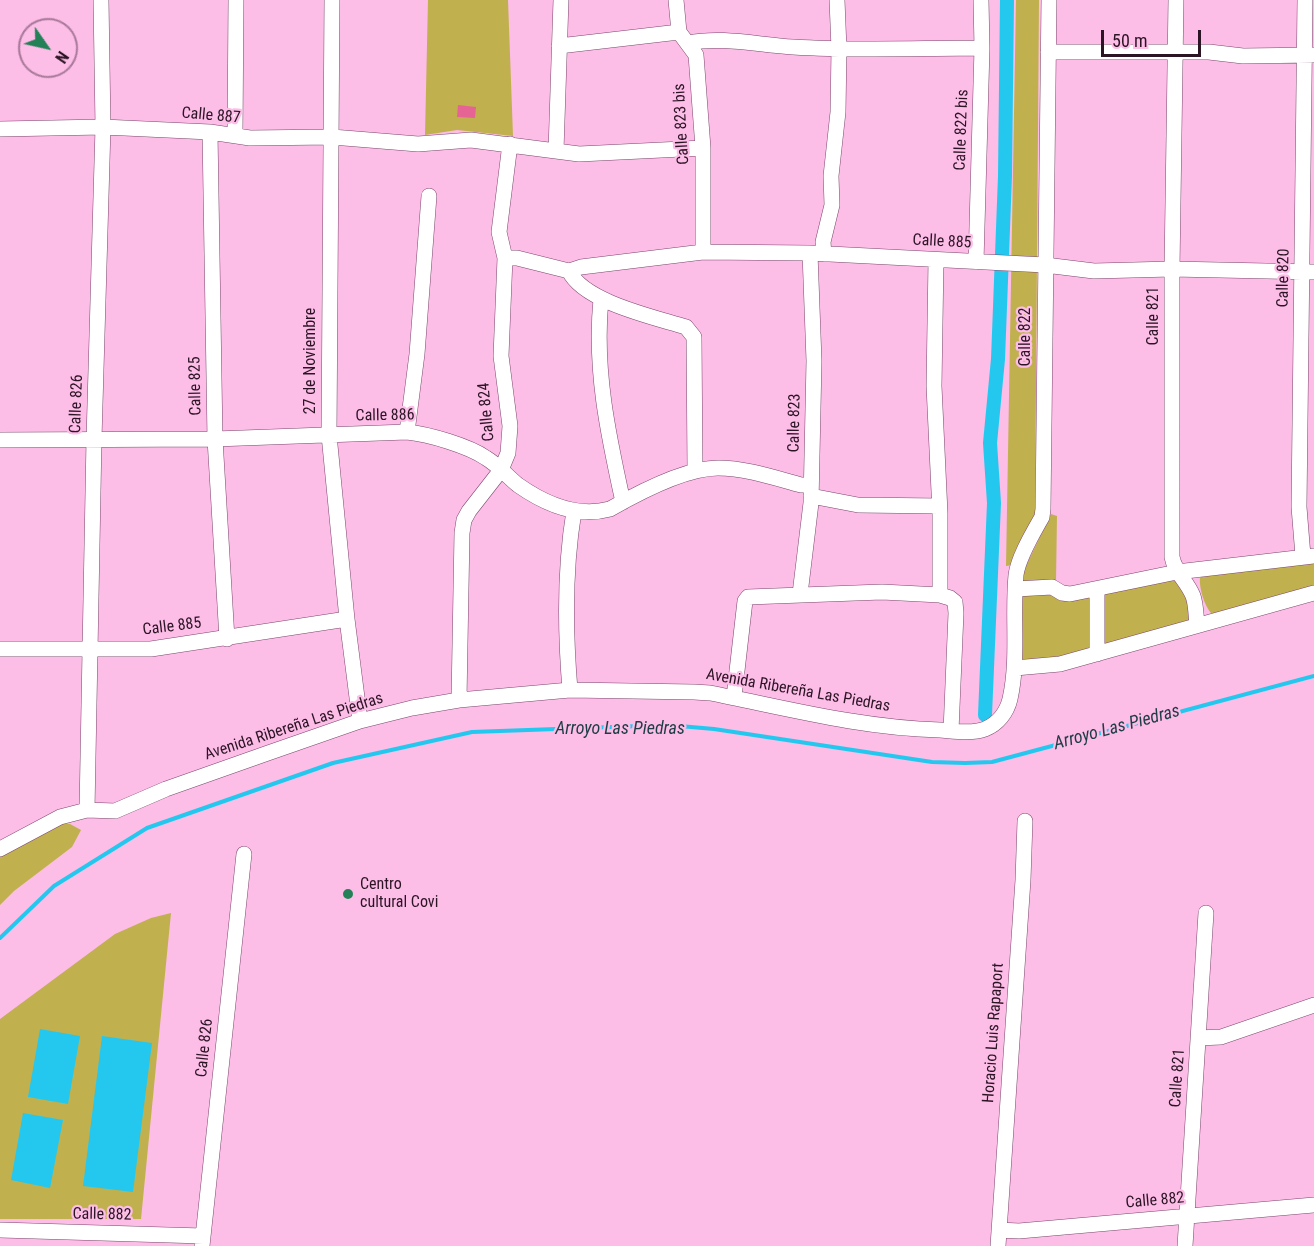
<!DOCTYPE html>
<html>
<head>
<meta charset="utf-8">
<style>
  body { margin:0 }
  #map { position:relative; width:1314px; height:1246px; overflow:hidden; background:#fcbde7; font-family:"Roboto Condensed",sans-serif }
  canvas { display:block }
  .north { position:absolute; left:18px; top:18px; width:60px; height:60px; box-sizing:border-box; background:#fcbde7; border:2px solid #a87999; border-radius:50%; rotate:124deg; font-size:16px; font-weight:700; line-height:24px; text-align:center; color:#2b1424 }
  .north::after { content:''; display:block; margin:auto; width:21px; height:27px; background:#248157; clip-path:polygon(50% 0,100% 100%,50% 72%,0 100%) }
  .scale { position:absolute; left:1101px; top:30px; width:100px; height:27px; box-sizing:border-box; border:3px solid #2b1424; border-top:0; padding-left:8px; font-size:18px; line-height:21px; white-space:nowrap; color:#2b1424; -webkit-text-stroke:4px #fcbde7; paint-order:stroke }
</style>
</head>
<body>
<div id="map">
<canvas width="1314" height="1246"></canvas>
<div class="north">N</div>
<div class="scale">50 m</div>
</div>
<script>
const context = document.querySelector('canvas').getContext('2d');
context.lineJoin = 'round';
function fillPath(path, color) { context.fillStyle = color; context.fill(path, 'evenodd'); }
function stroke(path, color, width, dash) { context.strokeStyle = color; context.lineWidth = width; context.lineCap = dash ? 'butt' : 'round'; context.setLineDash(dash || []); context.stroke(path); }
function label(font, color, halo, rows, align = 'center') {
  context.font = font + ' "Roboto Condensed",sans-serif'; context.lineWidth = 4.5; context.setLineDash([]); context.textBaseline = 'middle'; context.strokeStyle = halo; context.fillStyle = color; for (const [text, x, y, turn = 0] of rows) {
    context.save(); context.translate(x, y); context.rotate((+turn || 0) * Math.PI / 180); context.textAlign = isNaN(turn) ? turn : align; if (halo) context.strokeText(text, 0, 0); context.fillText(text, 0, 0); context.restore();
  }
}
const green = new Path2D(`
  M428,0H508L513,136L457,130L425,135Z
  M1016,0H1039L1035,516L1013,565L1006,566Z
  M1051,514L1057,516L1056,581L1024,582L1023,572Z
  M1314,558V586L1212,614C1205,607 1199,589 1200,578L1204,575Z
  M1175,576L1185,585L1193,622L1101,646L1102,594Z
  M1021,592L1092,594L1091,649C1078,652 1036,666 1025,662C1022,661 1021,657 1019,655Z
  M58,823L70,824L81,830L72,847L14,891L0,905V853Z
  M171,913L141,1219H0V1019L115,934L151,918Z`);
const water = new Path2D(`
  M40,1029L80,1036L68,1104L28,1097Z
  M102,1036L152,1043L133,1192L83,1186Z
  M23,1113L63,1120L50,1188L11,1180Z`);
const stream = new Path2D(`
  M0,938L54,886L147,828L333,763L472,732L668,725L714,729L932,762L965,763L992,762L1314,676`);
const canal = new Path2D(`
  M985,715L994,503L990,443L998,359L1005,176L1007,0`);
const building = new Path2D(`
  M458,105L476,107L475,118L457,117Z`);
const street = new Path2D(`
  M332,0L329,435L347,619L360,721
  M676,0L679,32L696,55L703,148V252
  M1176,0L1172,269V557C1175,573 1187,581 1193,596C1196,604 1196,616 1197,625
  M688,43C722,36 758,45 793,47C856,51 919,48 982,48
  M559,46L679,32
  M1048,52H1209L1243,56L1314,55
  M0,129L103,127L210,132L250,138L332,137L418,144L471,140L579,154L703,148
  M210,132L215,439L227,639
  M235,135L236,0
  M556,151L561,0
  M824,254L823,242L832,205L831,176L838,112L839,49L837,0
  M505,258H517L569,271C584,302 654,317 686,327L694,337L695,471
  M936,260L934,386L940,513V595
  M976,262L982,48L981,0
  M569,271L581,267L703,252L810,253L1045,265L1094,271L1172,269L1314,272
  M601,299C594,369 608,434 623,502
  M407,432L417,354L429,196
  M0,440L215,439L407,432C428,434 469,446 486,458C498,465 507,476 518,485C545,504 577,518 610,509C638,493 686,468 718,468C746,468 775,478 801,485H811
  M811,496L858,505L939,506
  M1303,556L1299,507L1305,0
  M1016,589L1052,587L1062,593L1070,594L1177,572L1314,556
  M800,594L811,503L814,361L810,253
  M0,649H151L347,619
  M1097,654V589
  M1015,668L1060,664L1314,593
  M570,690C565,630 564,571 574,511
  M734,697L745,601L748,597L882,592L940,595L950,598L955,602L956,613L951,731
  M459,700L462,533L464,520L469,511L501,470L508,453L510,426L501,356L505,258L499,232L510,144
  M87,810L94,439L103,127L101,0
  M0,849L60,817L87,810L115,811L166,789L268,753L360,721L412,708L459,700L570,690L694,692L710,693C786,708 861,728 940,730C954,731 971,734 985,729C998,724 1007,712 1010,699C1019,658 1012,616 1016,575C1018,558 1033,533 1042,517L1043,509L1049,0
  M1198,1038L1221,1037L1314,1005
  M0,1230L203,1236
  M999,1230L1019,1231L1314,1205
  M202,1246L244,854
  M998,1246L1023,880L1025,821
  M1185,1246L1206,913`);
const markers = [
  [348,894,6,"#248157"]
];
const streetNames = [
  ["Calle 887",211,116,5],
  ["Calle 823 bis",682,124,-93],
  ["Calle 822 bis",962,130,-88],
  ["Calle 885",942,242,3],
  ["Calle 820",1284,278,-89],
  ["Calle 821",1154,316,-90],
  ["Calle 822",1026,337,-90],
  ["27 de Noviembre",311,361,-90],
  ["Calle 825",196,386,-91],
  ["Calle 826",77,404,-88],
  ["Calle 824",487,412,-95],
  ["Calle 886",385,416,-1],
  ["Calle 823",795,423,-89],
  ["Calle 885",172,627,-7],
  ["Avenida Ribereña Las Piedras",798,691,10],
  ["Avenida Ribereña Las Piedras",294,727,-18],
  ["Horacio Luis Rapaport",994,1033,-86],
  ["Calle 826",205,1048,-84],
  ["Calle 821",1178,1078,-86],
  ["Calle 882",1155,1201,-5],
  ["Calle 882",102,1215,1]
];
const poiNames = [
  ["Centro",360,885],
  ["cultural Covi",360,903]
];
const waterNames = [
  ["Arroyo Las Piedras",1117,728,-15],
  ["Arroyo Las Piedras",620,729]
];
fillPath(green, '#c1b04e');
fillPath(water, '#24c8ef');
stroke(stream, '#24c8ef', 4);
stroke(canal, '#24c8ef', 14);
fillPath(building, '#e66494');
stroke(street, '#7c466c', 16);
stroke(street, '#fff', 15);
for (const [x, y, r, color] of markers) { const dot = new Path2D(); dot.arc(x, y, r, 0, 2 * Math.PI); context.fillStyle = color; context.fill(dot); stroke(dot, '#fcbde7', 2); }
label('16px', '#2b1424', '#fcbde7', streetNames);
label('16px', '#2b1424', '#fcbde7', poiNames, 'left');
label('italic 18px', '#1d3c45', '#fcbde7', waterNames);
</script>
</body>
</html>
